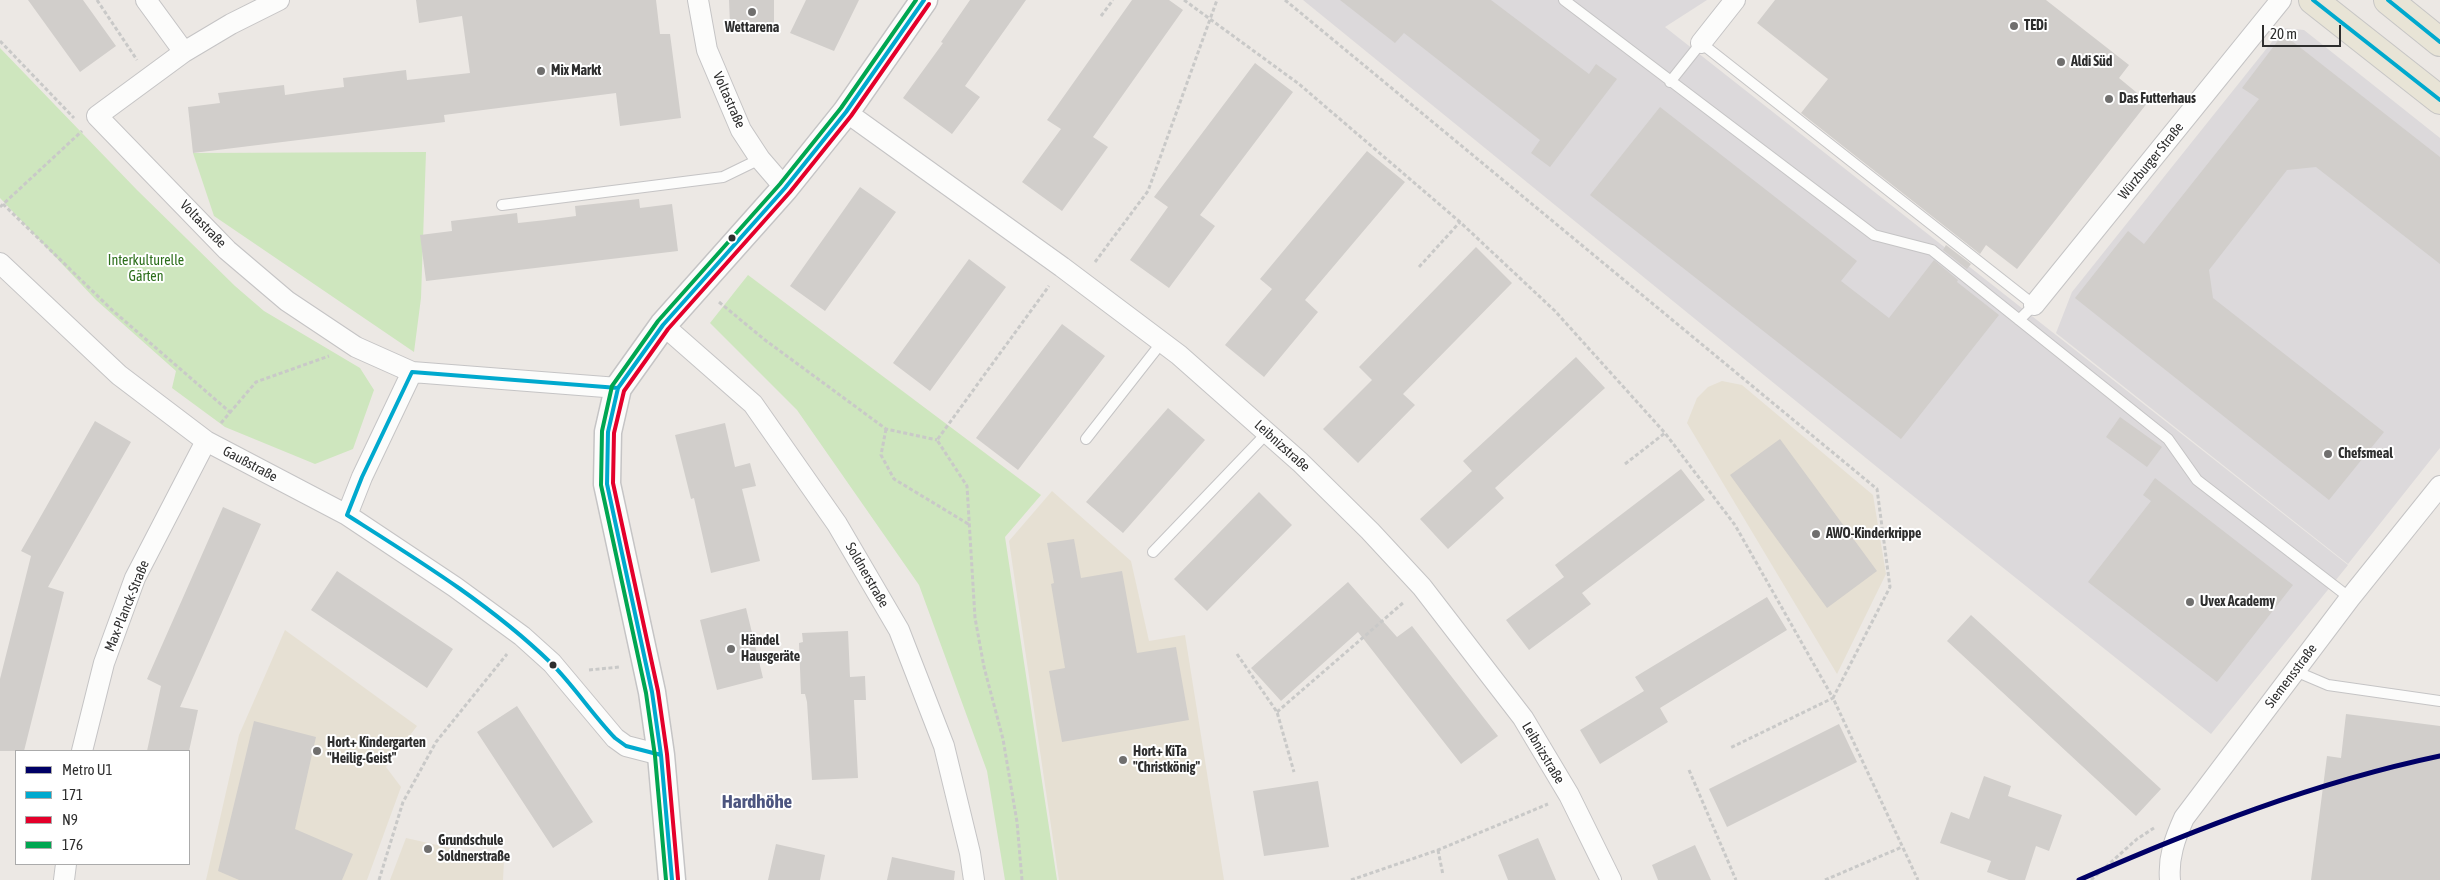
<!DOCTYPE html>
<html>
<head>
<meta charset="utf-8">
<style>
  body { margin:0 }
  #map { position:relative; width:2440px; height:880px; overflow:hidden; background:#ece8e4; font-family:"Asap Condensed",sans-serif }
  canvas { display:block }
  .legend { position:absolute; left:15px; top:750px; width:175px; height:115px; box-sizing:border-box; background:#fff; border:1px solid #ababab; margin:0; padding:6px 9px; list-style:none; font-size:15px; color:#2e2e2e }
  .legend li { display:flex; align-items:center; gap:10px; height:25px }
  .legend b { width:25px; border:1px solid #ababab }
  .scale { position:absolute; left:2262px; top:25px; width:79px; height:22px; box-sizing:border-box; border:2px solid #2e2e2e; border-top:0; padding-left:6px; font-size:15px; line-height:18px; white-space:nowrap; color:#2e2e2e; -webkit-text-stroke:4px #fff; paint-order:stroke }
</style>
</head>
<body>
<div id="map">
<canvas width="2440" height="880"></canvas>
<ul class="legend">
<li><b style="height:6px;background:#006"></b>Metro U1</li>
<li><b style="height:6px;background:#00a9ce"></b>171</li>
<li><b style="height:6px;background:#e4002b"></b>N9</li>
<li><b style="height:6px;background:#00a651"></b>176</li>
</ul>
<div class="scale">20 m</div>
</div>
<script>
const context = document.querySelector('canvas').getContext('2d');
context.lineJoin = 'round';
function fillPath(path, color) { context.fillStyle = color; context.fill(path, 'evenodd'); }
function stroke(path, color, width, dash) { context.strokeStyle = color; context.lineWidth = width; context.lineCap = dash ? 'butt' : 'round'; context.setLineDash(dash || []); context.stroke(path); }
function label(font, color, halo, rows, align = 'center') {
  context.font = font + ' "Asap Condensed",sans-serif'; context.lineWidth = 4; context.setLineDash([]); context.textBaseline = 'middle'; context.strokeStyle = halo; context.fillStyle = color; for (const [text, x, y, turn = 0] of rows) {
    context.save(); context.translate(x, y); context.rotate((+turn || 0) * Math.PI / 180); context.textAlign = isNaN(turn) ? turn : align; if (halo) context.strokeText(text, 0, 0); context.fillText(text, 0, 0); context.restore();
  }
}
const industrial = new Path2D(`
  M1303,0H1707L1665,27L2348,565L2211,734L1877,467Z
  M2283,28L2304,30L2440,138V448L2348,564L2056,333L2072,292Z`);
const education = new Path2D(`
  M1722,381L1742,385L1873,495L1886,574L1837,674L1687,423L1697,398L1708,387Z
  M1052,491L1131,561L1149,641L1185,635L1224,880H1059L1009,541Z
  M285,630L417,726L386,767L401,787L367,880H206L239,735Z
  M406,838L504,860L503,880H390Z`);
const green = new Path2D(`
  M0,48L137,190L235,286L264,311L360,368L374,390L353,449L315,464L225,427L172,388L176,371L96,300L0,198Z
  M426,152L421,298L414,352L214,216L193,153Z
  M748,275L1041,495L1005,537L1057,880H1005L987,771L919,585L797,410L710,323Z`);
const building = new Path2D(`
  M28,0H83L116,46L80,72Z
  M416,0H656L660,34H670L681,118L620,126L616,93L444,115L445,122L193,153L188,107L220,103L218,93L284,85L285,95L313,91L344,87L343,78L406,70L407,80L470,73L462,16L419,23Z
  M729,0H774V25H730Z
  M806,0H859L834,51L790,33Z
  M970,0H1026L965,86L980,97L952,134L903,98L943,43L941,42Z
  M1132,0H1169L1183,10L1093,137L1108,147L1062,211L1022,182L1061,129L1047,120Z
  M1340,0H1491L1589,74L1596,64L1617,79L1550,167L1531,153L1540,140L1404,33L1395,43Z
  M1775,0H2046L2129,65L2119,78L2148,102L2017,269L1986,245L1980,254L1801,113L1828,79L1757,23Z
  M2283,34L2440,157V264L2316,167L2287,170L2209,270L2213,298L2384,432L2329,500L2075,298L2128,231L2144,244L2259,99L2242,88Z
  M1255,63L1293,92L1200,215L1215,226L1169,288L1130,260L1168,207L1154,197Z
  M1660,107L1857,261L1841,281L1889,318L1934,260L1958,280L1957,282L1999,315L1901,439L1590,195Z
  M1367,151L1405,182L1305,300L1318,312L1264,377L1225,345L1272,289L1260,279Z
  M860,187L896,212L825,311L790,286Z
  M639,199L640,208L672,204L678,251L426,281L420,235L452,231L451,221L517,213L518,223L546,220L576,216L575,206Z
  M1946,245L1971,264L1967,269L1943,250Z
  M1476,247L1512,283L1403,394L1415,405L1358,463L1323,429L1372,380L1359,367Z
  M969,259L1006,287L930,391L893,363Z
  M1062,324L1105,356L1018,470L976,438Z
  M1576,357L1605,388L1495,488L1504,498L1448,549L1420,519L1472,471L1463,461Z
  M1168,408L1205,440L1123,533L1086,502Z
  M2120,417L2162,447L2147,467L2106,437Z
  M95,421L131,442L48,587L64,592L24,751H0V679L31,556L21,551Z
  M725,423L735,467L750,463L756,486L742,489L760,561L711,573L694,498L691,499L675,435Z
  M1780,439L1877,571L1827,608L1730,475Z
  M1681,469L1705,500L1582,593L1591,604L1529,650L1506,620L1564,577L1555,565Z
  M2155,478L2293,585L2217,682L2088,582L2151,501L2143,495Z
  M1259,492L1292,525L1207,611L1174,579Z
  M223,507L261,524L180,707L198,710L189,751H147L161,686L147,679Z
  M1074,539L1081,578L1122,571L1137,653L1176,647L1189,720L1062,742L1049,671L1065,668L1051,584L1054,583L1047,543Z
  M337,571L453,649L427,688L311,610Z
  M1348,582L1397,637L1412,626L1498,736L1461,764L1358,632L1281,701L1251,668Z
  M1767,597L1787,630L1660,708L1668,722L1600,764L1580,730L1644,691L1635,677Z
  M746,608L763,678L717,690L700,620Z
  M1971,615L2161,789L2136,816L1947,641Z
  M848,631L850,677L865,676L866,700H854L858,778L812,780L807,702L805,694H801L799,643L803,642L802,633Z
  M517,706L593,822L553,848L477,732Z
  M2346,714L2440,726V880H2311L2327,756L2341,758Z
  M254,721L316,737L295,829L353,854L342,880H239L218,871Z
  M1839,724L1857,762L1727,827L1709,789Z
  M1984,776L2011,786L2008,796L2062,815L2049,851L2036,846L2025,880H2009L1987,872L1991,861L1940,843L1951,812L1969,819Z
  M1318,781L1329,847L1264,856L1253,791Z
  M1538,838L1556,880H1508L1498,855Z
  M776,844L825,855L820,880H768Z
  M1695,845L1711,880H1658L1652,865Z
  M892,857L955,871L954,880H887Z`);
const path = new Path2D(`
  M97,0L137,60
  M1184,0L1299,84L1460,222L1555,311L1665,433L1735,525L1833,698L1730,748
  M1285,0L1877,489L1890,587L1833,698L1918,880
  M1101,16L1113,0
  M0,41L74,118
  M3,204L111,309L231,413
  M0,207L82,131
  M1095,262L1148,191L1217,0
  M1419,267L1460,222
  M719,302L765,340L886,429L937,440
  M221,423L256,382L329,356
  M886,429L881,455L894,479L970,525
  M1625,464L1665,433
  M1237,654L1277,712L1294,772
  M589,670L620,667
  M1277,712L1404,602
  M1689,770L1736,880
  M1438,850L1443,875
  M379,880L403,802L436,742L507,654
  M1022,880L1017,822L1003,739L984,667L975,618L967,486L937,440L1049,286
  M1351,880L1438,850L1548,804
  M1825,880L1902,847
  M2091,880L2137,839L2154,828`);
const service = new Path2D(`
  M1564,0L1874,235L1932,250L2168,439L2197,480L2350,598
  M1670,82L1701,43L2034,305L2019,320
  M502,205L723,177L760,159
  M1086,439L1162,342
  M1153,552L1268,432
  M2295,671L2328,685L2440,701`);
const minor = new Path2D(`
  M146,0L184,52
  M279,0L231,24L184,52L97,116L227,250L287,301L356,347L412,372
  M698,0L707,50L741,130L760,159L785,188
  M1701,43L1735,0
  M846,112L1062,267L1179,355L1300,462L1370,531L1422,587L1523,718L1569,795L1611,880
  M0,263L119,375L206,441L347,515L455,587L522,636L552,663L615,738L626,746L661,755
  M2034,305L2281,0
  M663,325L753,404L837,524L899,630L944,746L970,853L974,880
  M347,515L362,477L412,372L618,388
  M82,751L104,663L135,578L206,441
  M64,880L66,864
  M2170,880C2168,857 2175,838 2184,818L2350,598L2440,486`);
const tertiary = new Path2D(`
  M672,880L661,755L652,692L607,484L608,432L618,388L663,325L785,188L846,112L924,0`);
const primary = new Path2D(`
  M2313,0L2440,100
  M2388,0L2440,42`);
const bus1 = new Path2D(`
  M2313,0L2440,100
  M2388,0L2440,42
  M618,388L412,372L362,477L347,515C418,560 490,604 551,663C574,686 592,714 615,738L626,746L661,755
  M672,880L661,755L652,692L607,484L608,432L618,388L663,325L785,188L846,112L924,0`);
const bus2 = new Path2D(`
  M678,879L667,754L658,691L613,483L614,433L624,391L668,329L790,192L851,116L929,4`);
const bus3 = new Path2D(`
  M666,880L655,756L646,693L601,485L602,431L612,386L658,321L780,184L841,108L916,0`);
const metro1 = new Path2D(`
  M2079,880C2195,829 2316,782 2440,756`);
const markers = [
  [752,12,5,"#706f6e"],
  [2014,26,5,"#706f6e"],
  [2061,62,5,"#706f6e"],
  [541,71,5,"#706f6e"],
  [2109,99,5,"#706f6e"],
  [732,238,4.5,"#2e2e2e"],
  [2328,454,5,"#706f6e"],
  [1816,534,5,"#706f6e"],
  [2190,602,5,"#706f6e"],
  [731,649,5,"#706f6e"],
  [553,665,4.5,"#2e2e2e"],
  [317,751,5,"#706f6e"],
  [1123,760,5,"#706f6e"],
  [428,849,5,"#706f6e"]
];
const poiNames = [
  ["TEDi",2024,26],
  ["Wettarena",752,28,"center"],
  ["Aldi Süd",2071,62],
  ["Mix Markt",551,71],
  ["Das Futterhaus",2119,99],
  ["Chefsmeal",2338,454],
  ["AWO-Kinderkrippe",1826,534],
  ["Uvex Academy",2200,602],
  ["Händel",741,641],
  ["Hausgeräte",741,657],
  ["Hort+ Kindergarten",327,743],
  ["\"Heilig-Geist\"",327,759],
  ["Hort+ KiTa",1133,752],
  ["\"Christkönig\"",1133,768],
  ["Grundschule",438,841],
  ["Soldnerstraße",438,857]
];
const streetNames = [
  ["Voltastraße",729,100,66],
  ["Würzburger Straße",2151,161,-51],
  ["Voltastraße",203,224,46],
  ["Leibnizstraße",1282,446,42],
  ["Gaußstraße",250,464,28],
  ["Soldnerstraße",867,575,60],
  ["Max-Planck-Straße",127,606,-68],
  ["Siemensstraße",2291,676,-53],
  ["Leibnizstraße",1543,753,59]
];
const parkNames = [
  ["Interkulturelle",146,261],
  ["Gärten",146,277]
];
const districtNames = [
  ["Hardhöhe",757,802]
];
fillPath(industrial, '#dcd9db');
fillPath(education, '#e6e0d3');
fillPath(green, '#cee6be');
fillPath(building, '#d1cecb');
stroke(service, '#c5c4c5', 12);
stroke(minor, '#c5c4c5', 22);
stroke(tertiary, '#c5c4c5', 29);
stroke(primary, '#c6c5c4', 30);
stroke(path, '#c9c9c8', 3, [4, 2.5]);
stroke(service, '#fcfcfb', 10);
stroke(minor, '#fcfcfb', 20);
stroke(tertiary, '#fcfcfb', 26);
stroke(primary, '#e8e4d6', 28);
stroke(bus1, '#00a9ce', 4);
stroke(bus2, '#e4002b', 4);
stroke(bus3, '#00a651', 4);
stroke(metro1, '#006', 5);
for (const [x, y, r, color] of markers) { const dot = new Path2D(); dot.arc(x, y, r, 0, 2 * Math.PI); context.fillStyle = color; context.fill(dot); stroke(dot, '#fff', 2); }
label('bold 14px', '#2e2e2e', '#fff', poiNames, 'left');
label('14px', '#2e2e2e', '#fff', streetNames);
label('14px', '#2c6e1b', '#fff', parkNames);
label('bold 19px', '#4d5680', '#fff', districtNames);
</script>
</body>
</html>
